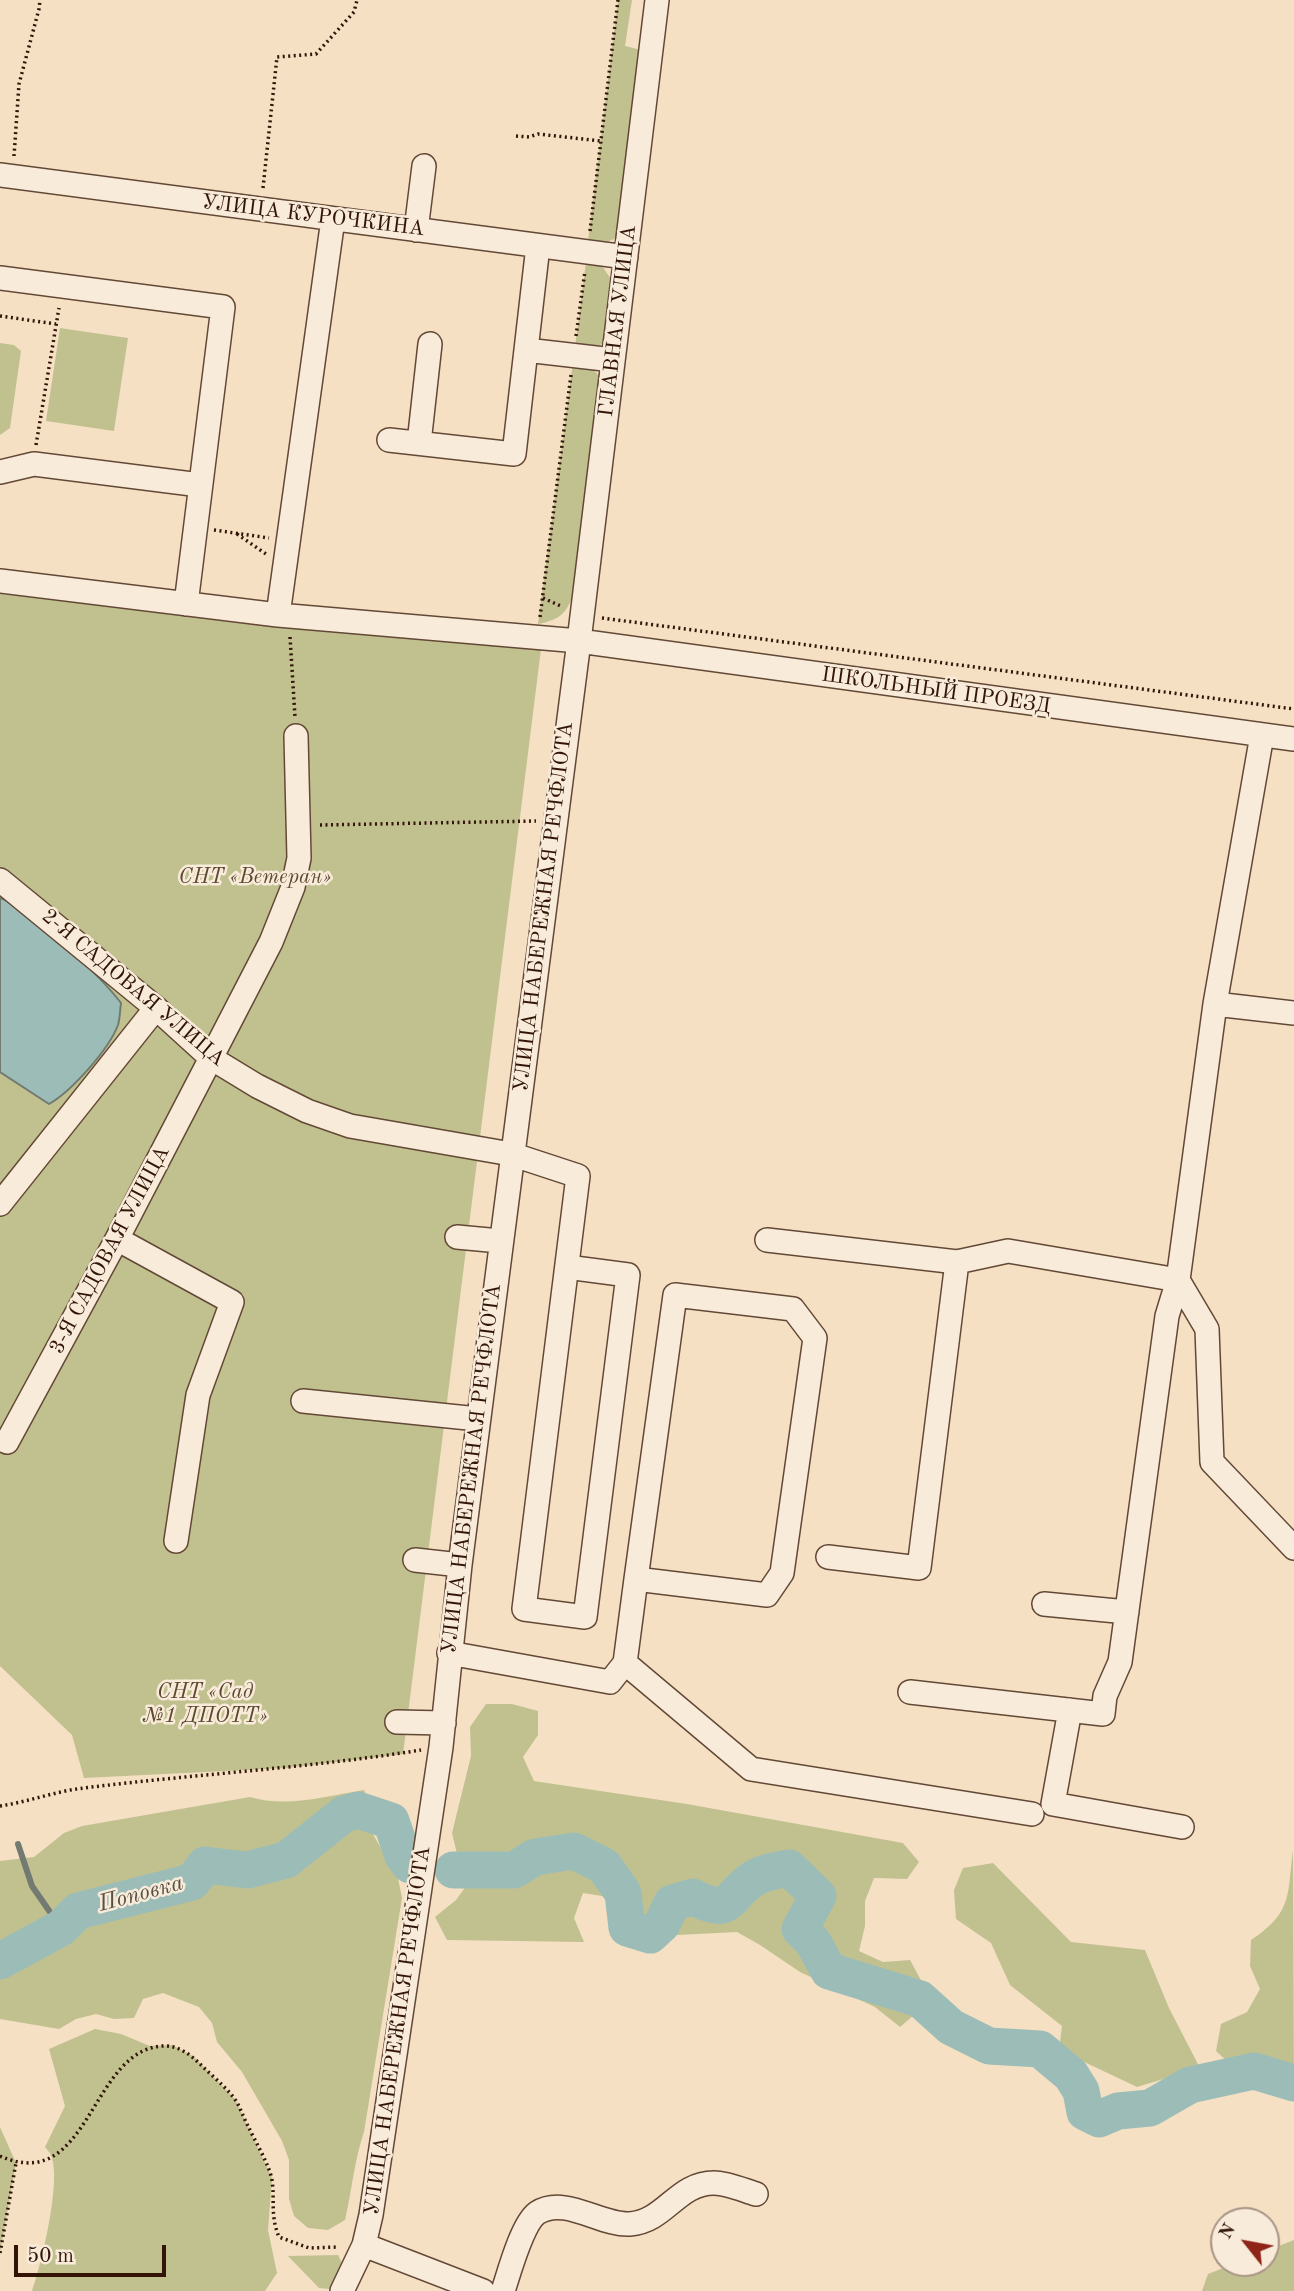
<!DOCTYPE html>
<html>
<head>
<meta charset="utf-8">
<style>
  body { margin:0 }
  #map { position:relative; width:1294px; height:2291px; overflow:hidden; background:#f5e0c4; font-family:"Old Standard TT",serif }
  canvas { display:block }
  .north { position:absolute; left:1210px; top:2207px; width:70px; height:70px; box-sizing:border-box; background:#f8ebd9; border:2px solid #a99585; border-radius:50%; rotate:301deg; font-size:19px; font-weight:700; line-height:28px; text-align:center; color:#321507 }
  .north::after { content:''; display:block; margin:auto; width:24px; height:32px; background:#8f2418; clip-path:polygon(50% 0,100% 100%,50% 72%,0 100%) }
  .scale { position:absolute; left:14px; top:2245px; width:152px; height:32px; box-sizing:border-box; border:4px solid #321507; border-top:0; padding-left:9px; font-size:21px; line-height:24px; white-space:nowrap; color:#321507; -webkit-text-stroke:5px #f8ebd9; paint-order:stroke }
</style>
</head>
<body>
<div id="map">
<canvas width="1294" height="2291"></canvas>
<div class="north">N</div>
<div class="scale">50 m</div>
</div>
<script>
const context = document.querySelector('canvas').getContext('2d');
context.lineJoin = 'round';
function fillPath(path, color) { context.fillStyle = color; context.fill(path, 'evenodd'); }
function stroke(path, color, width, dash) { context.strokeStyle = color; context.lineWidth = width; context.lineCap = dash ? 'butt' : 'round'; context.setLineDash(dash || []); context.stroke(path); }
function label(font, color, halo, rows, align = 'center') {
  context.font = font + ' "Old Standard TT",serif'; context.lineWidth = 5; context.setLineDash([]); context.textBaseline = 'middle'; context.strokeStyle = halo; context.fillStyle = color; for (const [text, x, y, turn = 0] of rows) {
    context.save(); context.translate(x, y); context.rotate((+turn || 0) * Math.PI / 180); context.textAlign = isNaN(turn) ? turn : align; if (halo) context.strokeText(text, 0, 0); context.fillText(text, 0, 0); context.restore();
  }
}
const green = new Path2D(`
  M618,0H632L625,46L641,50L619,229L614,239L604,243L588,241Z
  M586,262L602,266L611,279L606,335L603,344L590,348L575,347Z
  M60,328L128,338L114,431L46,421Z
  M0,343L14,345L21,351L10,428L0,435Z
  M573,362L590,366L601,378L573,595C566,615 558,620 538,624Z
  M0,594L541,649L403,1754L286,1768L84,1778L72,1735L0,1666Z
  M486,1704H512L538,1711V1735L523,1757L534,1781L687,1804L903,1843L919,1862L907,1879L874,1878L865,1901V1926L859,1951L883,1962L910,1960L922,1982L920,2010L900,2027L875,2007L800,1972L760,1945L737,1932L657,1936L626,1915L608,1897L583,1893L574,1918L584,1942L447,1940L435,1917L456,1900L472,1878L458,1858L452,1833L471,1756L470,1727Z
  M364,1790L371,1808L370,1829L398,1878L402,1898L364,2132C354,2161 352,2191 345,2220L328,2230L308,2228L294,2216L289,2199V2160L282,2141L242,2072L217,2042L212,2023L199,2007L163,1993L143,1999L134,2018L114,2019L96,2014L76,2019L59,2029L0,2019V1861L34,1857L64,1833L82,1826L250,1797C287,1808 327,1796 364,1790Z
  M1293,1850L1294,2093C1266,2094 1236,2070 1216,2051L1221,2024L1247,2012L1260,1989L1250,1966L1251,1940C1293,1912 1287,1896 1293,1850Z
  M993,1863L1071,1942L1145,1950L1169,2008L1200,2068L1137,2087L1059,2050L1062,2026L1010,1985L991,1943L956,1919L954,1890L963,1868Z
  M95,2029L121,2034L150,2046L172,2045L193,2056L235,2099L272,2178L268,2230L277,2273L265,2291H32C41,2266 62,2179 51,2156C50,2152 47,2150 45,2147L65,2106L49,2049Z
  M0,2127L16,2163L0,2253Z
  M1294,2240V2291H1202L1208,2274L1236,2263H1266V2251Z
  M338,2255L342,2263L330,2289L319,2288L288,2256Z`);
const water = new Path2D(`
  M0,898C28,906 102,978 121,1003C120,1010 120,1018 118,1025C109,1049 72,1091 49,1104L0,1072Z`);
const stream = new Path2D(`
  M18,1844L32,1886L61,1928`);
const river = new Path2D(`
  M453,1870H514L535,1857L574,1851L604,1866L623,1893L627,1928L650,1935L662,1924L672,1903L693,1897C731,1916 725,1900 750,1881C761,1872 775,1871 789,1868L818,1896L800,1929L813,1942L829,1971L920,1999L951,2027L989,2046L1040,2049L1071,2075L1081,2091L1085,2112L1099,2119L1118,2111L1150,2108L1190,2085L1254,2071L1294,2083
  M0,1961L61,1928L78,1911L192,1882L205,1865L247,1870L286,1860L344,1814L358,1810L391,1821L403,1856L410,1865`);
const path = new Path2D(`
  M516,136L529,137L538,134L601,141
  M14,156L19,84L39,9L40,0
  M263,188L277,57L316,54L354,12L357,0
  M590,231L618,0
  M0,316L56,324
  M576,336L585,271
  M36,445L59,308
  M214,530L269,538
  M237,534L266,554
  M543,598L563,607
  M540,617L571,375
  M602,618L1294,709
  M290,637L295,717
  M320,825L536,821
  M0,1806C28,1802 56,1791 84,1788C196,1774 309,1768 421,1750
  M0,2156C90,2196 90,2049 163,2046C177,2045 190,2054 200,2064C211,2075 224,2085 234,2098C240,2106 243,2117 248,2126C255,2141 269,2164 272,2180C275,2201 270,2215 279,2237L309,2248L339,2247
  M0,2253L16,2163`);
const minor = new Path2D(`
  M0,175L626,257
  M416,230L424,166
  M0,278L223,307L186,604
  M526,350L613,360
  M389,440L514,454L538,246
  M419,443L430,344
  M0,472L34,464L200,485
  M0,581L278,615L579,641L1294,739
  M278,615L333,219
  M0,880L156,1008L211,1058L257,1086L307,1111L350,1126L511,1154L578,1176L524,1609L585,1617L628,1275L567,1267
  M1215,1004L1262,735
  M1294,1013L1215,1004L1178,1280L1207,1329L1212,1462L1294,1548
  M0,1204L156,1008
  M457,1237L500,1241
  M117,1239L232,1302L198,1395L176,1541
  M767,1240L957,1262L1008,1251L1178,1280L1167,1316L1120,1662L1105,1696L1103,1714L910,1692
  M303,1401L478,1419
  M7,1442L117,1239L211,1058L271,942L293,887L299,858L296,736
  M828,1557L919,1568L957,1262
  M415,1560L460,1565
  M1044,1604L1127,1612
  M449,1653L610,1682L625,1663L636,1579L767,1595L782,1573L815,1338L793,1309L675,1295L636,1579
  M625,1663L751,1769L1032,1814
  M1070,1710L1053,1804L1182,1827
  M397,1722L444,1723
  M364,2245L483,2291
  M342,2291L364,2245L371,2215L441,1747L460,1565L579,641L657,0
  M503,2291C509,2273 522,2224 537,2213C565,2195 601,2226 630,2224C666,2221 677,2183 714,2183C727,2183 743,2190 756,2194`);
const streetNames = [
  ["УЛИЦА КУРОЧКИНА",313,216,7],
  ["ГЛАВНАЯ УЛИЦА",618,321,-83],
  ["ШКОЛЬНЫЙ ПРОЕЗД",936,691,8],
  ["УЛИЦА НАБЕРЕЖНАЯ РЕЧФЛОТА",544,907,-83],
  ["2-Я САДОВАЯ УЛИЦА",133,988,40],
  ["3-Я САДОВАЯ УЛИЦА",110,1250,-62],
  ["УЛИЦА НАБЕРЕЖНАЯ РЕЧФЛОТА",472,1469,-83],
  ["УЛИЦА НАБЕРЕЖНАЯ РЕЧФЛОТА",398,2031,-82]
];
const parkNames = [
  ["СНТ «Ветеран»",255,877],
  ["СНТ «Сад",205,1692],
  ["№1 ДПОТТ»",205,1716]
];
const waterNames = [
  ["Поповка",141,1894,-15]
];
fillPath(green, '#c1c190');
fillPath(water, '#9cbdb7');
stroke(water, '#727a71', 2);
stroke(stream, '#727a71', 6);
stroke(river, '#9cbdb7', 37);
stroke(minor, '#634836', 26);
stroke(path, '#321507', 3.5, [2, 3.5]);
stroke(minor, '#f8ebd9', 23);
label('21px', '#321507', '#f8ebd9', streetNames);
label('italic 21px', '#5d4930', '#f8ebd9', parkNames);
label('italic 23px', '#575045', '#f8ebd9', waterNames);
</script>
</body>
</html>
